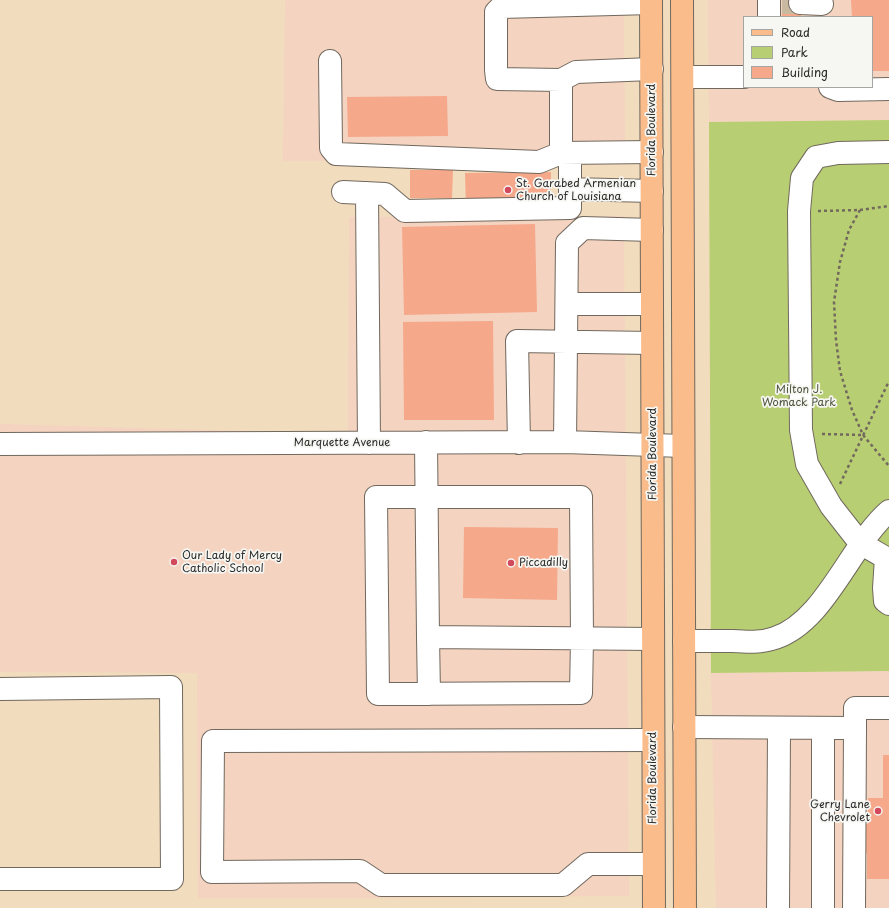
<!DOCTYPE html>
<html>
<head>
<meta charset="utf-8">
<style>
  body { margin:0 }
  #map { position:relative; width:889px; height:908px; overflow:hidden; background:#f2dcbe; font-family:"Playpen Sans",sans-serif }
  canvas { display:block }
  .legend { position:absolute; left:743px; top:16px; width:130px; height:72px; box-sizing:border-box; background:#f6f6f2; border:1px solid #a5a5a2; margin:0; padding:5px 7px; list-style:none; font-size:12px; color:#2b2b2b }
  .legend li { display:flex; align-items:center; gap:8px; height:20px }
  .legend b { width:20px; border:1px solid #a5a5a2 }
</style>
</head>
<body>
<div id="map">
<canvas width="889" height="908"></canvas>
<ul class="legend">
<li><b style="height:5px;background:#fabc8b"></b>Road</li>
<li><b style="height:11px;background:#b8ce72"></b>Park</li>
<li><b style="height:11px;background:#f6a88b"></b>Building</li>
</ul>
</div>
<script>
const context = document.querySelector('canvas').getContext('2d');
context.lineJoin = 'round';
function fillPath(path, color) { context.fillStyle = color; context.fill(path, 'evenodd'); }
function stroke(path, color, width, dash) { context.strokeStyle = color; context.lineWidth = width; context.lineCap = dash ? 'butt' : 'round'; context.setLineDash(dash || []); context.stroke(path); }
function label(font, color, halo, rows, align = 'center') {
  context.font = font + ' "Playpen Sans",sans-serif'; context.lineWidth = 3.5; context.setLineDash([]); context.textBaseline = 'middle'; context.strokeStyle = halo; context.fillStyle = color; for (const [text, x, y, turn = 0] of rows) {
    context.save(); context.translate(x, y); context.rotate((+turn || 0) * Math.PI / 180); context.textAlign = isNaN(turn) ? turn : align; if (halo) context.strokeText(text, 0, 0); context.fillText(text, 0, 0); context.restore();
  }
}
const built = new Path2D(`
  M285,0H624L625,159L283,161Z
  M708,0H889V120L709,122ZM744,17H872V87H744Z
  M624,216L629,896L350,898H198L197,673L0,672V424L348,434L349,217Z
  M889,671V908H716L711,673Z`);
const green = new Path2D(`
  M889,120V671L711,673L709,122Z`);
const building = new Path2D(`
  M782,0H801V17H782Z
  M851,0H889V71H872V17H852Z
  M447,96L448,136L348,137L347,97Z
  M410,170H453L452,198H410Z
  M551,172V207L466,208L465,173Z
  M535,224L537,312L404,315L402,227Z
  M493,321L494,420H404L403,322Z
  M464,527L558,528L557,600L463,598Z
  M883,755H889V879H867V853H864V824H868V798H883Z`);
const minorTunnel = new Path2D(`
  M782,3H800`);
const path = new Path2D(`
  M860,210L849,230L840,262L834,302L836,340L840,371L852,410L863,435L889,466
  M818,211L860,210L889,206
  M822,434L863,435
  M840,484L889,381`);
const minor = new Path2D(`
  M769,0V17
  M651,3L501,7L496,12V70L497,79L561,80L576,72L652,69
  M800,3L822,4
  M330,61L331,148L336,154L539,162L561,153
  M683,77H744
  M561,80V153L652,152
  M830,87L838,90L889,89
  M889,152L838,153L816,157L802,178L799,211L801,430L807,464L831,506L860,543L886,558L884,588L885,601L889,604
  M570,153V189
  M343,192L385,194L405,211L570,208V189L652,191
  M367,193L369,443
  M567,304H652
  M426,442L428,637L653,639
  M565,442L567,243L583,228L652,230
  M519,443L517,341L652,343
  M0,444L565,442L683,446
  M376,497H581L582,639L581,693L378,694Z
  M428,637L429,694
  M684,641C700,641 716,641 732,641C747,642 761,643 775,638C825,622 850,545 889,511
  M0,689L171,687L172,879H0
  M684,727L855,728L854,908
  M855,728V708H889
  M653,740L213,741L212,872L360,871L381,885H563L588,864H653
  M778,908L779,728
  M823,908V728`);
const major = new Path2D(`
  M651,0L654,908
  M682,0L685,908`);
const markers = [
  [508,190,4,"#d1495b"],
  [174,562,4,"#d1495b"],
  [511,563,4,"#d1495b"],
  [878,811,4,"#d1495b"]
];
const streetNames = [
  ["Florida Boulevard",652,130,-90],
  ["Marquette Avenue",342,443],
  ["Florida Boulevard",653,454,-90],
  ["Florida Boulevard",653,778,-90]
];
const poiNames = [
  ["St. Garabed Armenian",516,184],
  ["Church of Louisiana",516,197],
  ["Our Lady of Mercy",182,556],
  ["Catholic School",182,569],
  ["Piccadilly",519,563],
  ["Gerry Lane",870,805,"right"],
  ["Chevrolet",870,818,"right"]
];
const parkNames = [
  ["Milton J.",799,390],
  ["Womack Park",799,403]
];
fillPath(built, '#f4d3c0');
fillPath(green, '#b8ce72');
fillPath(building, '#f6a88b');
stroke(minorTunnel, '#cab9a1', 22, [22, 11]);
stroke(minor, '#71695e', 24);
stroke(major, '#71695e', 24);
stroke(path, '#71695e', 2.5, [3, 3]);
stroke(minor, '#fff', 22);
stroke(major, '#fabc8b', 22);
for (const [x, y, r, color] of markers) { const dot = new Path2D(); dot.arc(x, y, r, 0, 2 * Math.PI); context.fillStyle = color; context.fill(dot); stroke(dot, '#f6f6f2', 1.5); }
label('11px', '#2b2b2b', '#f6f6f2', streetNames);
label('11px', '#2b2b2b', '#f6f6f2', poiNames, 'left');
label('11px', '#4e543d', '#f6f6f2', parkNames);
</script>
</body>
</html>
